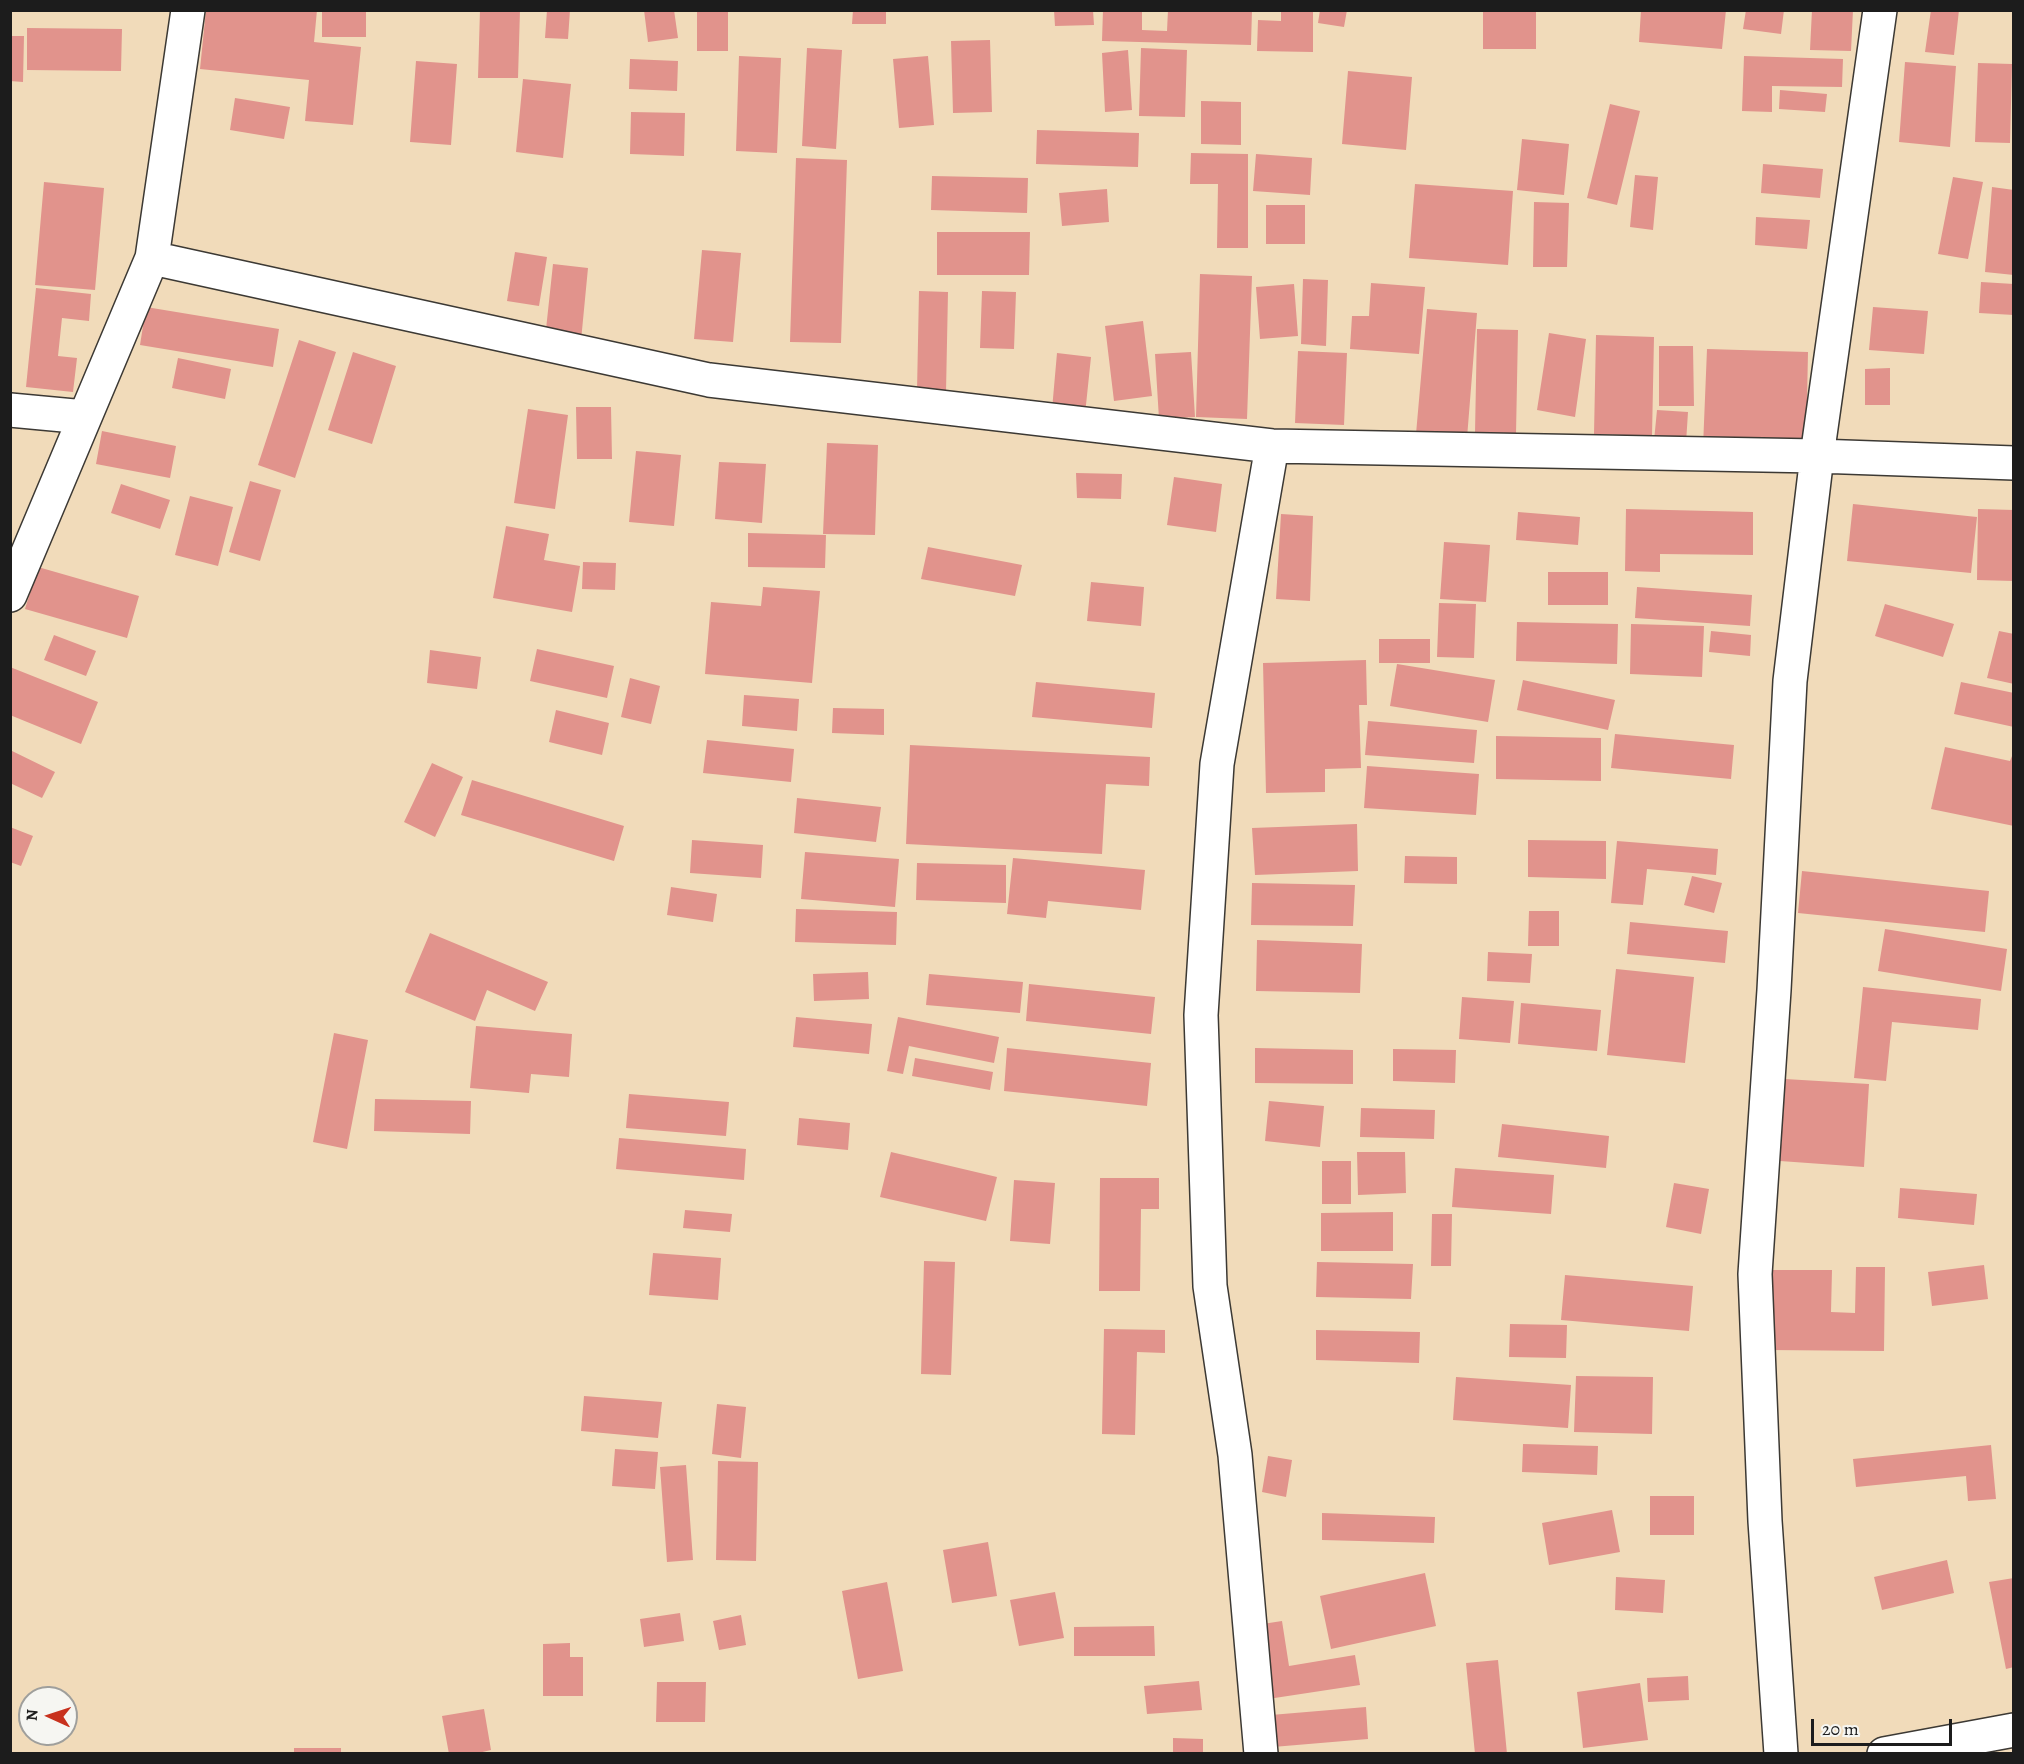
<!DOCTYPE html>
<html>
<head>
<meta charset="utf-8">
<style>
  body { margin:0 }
  #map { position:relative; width:2024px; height:1764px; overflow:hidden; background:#f1dbba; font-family:Alegreya,serif }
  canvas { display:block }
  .frame { position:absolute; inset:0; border:12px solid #1c1c1c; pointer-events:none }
  .north { position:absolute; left:18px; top:1686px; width:60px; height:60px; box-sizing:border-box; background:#f6f6f2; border:2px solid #9f9f9c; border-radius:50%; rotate:273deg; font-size:16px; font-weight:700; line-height:24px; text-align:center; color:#1c1c1c }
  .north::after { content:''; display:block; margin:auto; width:21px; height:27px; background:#c8321e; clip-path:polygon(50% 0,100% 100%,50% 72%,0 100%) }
  .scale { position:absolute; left:1811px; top:1719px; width:141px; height:27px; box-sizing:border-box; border:3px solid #1c1c1c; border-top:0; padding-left:8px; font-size:18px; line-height:21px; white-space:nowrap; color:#1c1c1c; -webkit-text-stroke:4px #f6f6f2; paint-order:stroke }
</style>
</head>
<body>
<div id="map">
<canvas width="2024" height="1764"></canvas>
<div class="frame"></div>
<div class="north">N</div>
<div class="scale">20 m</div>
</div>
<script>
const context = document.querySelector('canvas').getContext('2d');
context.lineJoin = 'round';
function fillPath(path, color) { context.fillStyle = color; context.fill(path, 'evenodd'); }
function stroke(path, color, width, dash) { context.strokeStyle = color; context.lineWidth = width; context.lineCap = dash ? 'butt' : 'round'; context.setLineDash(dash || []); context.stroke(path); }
const building = new Path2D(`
  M206,10H317L314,42L361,47L353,125L305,121L309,80L200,69Z
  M322,10H366V37H322Z
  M480,10H520L518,78H478Z
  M547,10H570L568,39L545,38Z
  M644,10H674L678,38L648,42Z
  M697,10H728V51H697Z
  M853,10H886V24H852Z
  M1054,10H1093L1094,25L1055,26Z
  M1103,10H1142V30L1167,31L1168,10H1252L1251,45L1102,41Z
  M1281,10H1313V52L1257,51L1258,20L1281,21Z
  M1320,10H1347L1344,27L1318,23Z
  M1483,10H1536V49H1483Z
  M1641,10H1726L1722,49L1639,42Z
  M1746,10H1784L1781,34L1743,29Z
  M1812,10H1853L1851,51L1810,50Z
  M1931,10H1959L1954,55L1925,52Z
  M27,28L122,29L121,71L27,70Z
  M10,36H24L23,82L10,81Z
  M990,40L992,112L953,113L951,41Z
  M807,48L842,50L836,149L802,146Z
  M1141,48L1187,50L1185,117L1139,116Z
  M1128,50L1132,110L1105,112L1102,53Z
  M739,56L781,58L777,153L736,151Z
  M928,56L934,125L899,128L893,59Z
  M1744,56L1843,59L1842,87L1772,86V112L1742,111Z
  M630,59L678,61L677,91L629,89Z
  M416,61L457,64L451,145L410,142Z
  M1905,62L1956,66L1950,147L1899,142Z
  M1978,63L2012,64L2010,143L1975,142Z
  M1348,71L1412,77L1406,150L1342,144Z
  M523,79L571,84L563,158L516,152Z
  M1780,90L1827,94L1825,112L1779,109Z
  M235,98L290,107L284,139L230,130Z
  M1201,101L1241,102V145L1201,144Z
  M1610,104L1640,111L1617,205L1587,198Z
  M631,112L685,113L684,156L630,154Z
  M1037,130L1139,133L1138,167L1036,164Z
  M1522,139L1569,144L1564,195L1517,190Z
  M1191,153L1248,154V248H1217L1218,184H1190Z
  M1256,154L1312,158L1310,195L1253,191Z
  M796,158L847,160L841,343L790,342Z
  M1763,164L1823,169L1820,198L1761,193Z
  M1635,175L1658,177L1653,230L1630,227Z
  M932,176L1028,178L1027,213L931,210Z
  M1953,177L1983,182L1968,259L1938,254Z
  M44,182L104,188L95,290L35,285Z
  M1415,184L1513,191L1508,265L1409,258Z
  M1992,187L2014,190V275L1985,272Z
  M1107,189L1109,222L1062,226L1059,193Z
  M1534,202L1569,203L1567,267H1533Z
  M1266,205H1305V244H1266Z
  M1756,217L1810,220L1807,249L1755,245Z
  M937,232H1030L1029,275H937Z
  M702,250L741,253L733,342L694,339Z
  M515,252L547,257L539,306L507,301Z
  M553,264L588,268L580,351L544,348Z
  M1200,274L1252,276L1247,419L1196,417Z
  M1303,279L1328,280L1326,346L1301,344Z
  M1981,282L2014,284V315L1979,313Z
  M1371,283L1425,287L1419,354L1350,349L1352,316H1369Z
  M1294,284L1298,336L1260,339L1256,287Z
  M36,288L91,294L89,321L62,318L58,356L77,358L73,392L26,387Z
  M919,291L948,292L946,392L917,391Z
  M982,291L1016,292L1014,349L980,348Z
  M146,307L279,329L273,367L140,345Z
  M1873,307L1928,311L1924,354L1869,350Z
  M1427,309L1477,313L1467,438L1416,434Z
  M1143,321L1152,396L1114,401L1105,326Z
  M1477,329L1518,330L1516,434L1475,433Z
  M1549,333L1586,339L1575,417L1537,410Z
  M1596,335L1654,337L1652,436L1594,434Z
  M299,340L336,352L295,478L258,465Z
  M1659,346H1693L1694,406H1659Z
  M1707,349L1808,352L1806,450L1703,447Z
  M1298,351L1347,353L1344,425L1295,423Z
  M353,352L396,366L372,444L328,430Z
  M1191,352L1195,417L1159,419L1155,354Z
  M1057,353L1091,357L1084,424L1051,421Z
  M178,358L231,369L225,399L172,388Z
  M1890,368V405H1865V369Z
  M576,407H611L612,459H577Z
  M528,409L568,415L555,509L514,503Z
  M1657,410L1688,412L1686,443L1654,441Z
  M102,431L176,446L170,478L96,464Z
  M827,443L878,445L875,535L823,534Z
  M636,451L681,455L674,526L629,522Z
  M719,462L766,464L762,523L715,519Z
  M1076,473L1122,474L1121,499L1077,498Z
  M1174,477L1222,484L1216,532L1167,525Z
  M250,481L281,490L260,561L229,552Z
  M121,484L170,500L160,529L111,513Z
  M190,496L233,507L218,566L175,555Z
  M1853,504L1977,517L1971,573L1847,561Z
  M1626,509L1753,512V555L1660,554V572L1625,571Z
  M1978,509L2014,510V581L1977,580Z
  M1518,512L1580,517L1578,545L1516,540Z
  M1281,514L1313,516L1310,601L1276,599Z
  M506,526L549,534L544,560L580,566L572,612L493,598Z
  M748,533L826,535L825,568L748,567Z
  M1444,542L1490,545L1486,602L1440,599Z
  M928,547L1022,565L1015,596L921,579Z
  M583,562L616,563L615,590L582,589Z
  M38,567L139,596L127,638L25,609Z
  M1548,572H1608V605H1548Z
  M1091,582L1144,587L1141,626L1087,621Z
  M763,587L820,591L812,683L705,674L711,602L761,606Z
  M1637,587L1752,595L1750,626L1635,618Z
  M1439,603L1476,604L1474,658L1437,657Z
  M1885,604L1954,624L1943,657L1875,636Z
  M1517,622L1618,624L1617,664L1516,661Z
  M1631,624L1704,626L1702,677L1630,674Z
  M1711,631L1751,635L1750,656L1709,652Z
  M1999,631L2014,634V684L1987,678Z
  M54,635L96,651L86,676L44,660Z
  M1379,639H1430V663H1379Z
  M537,649L614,666L607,698L530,681Z
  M430,650L481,657L477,689L427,683Z
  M1366,660L1367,705H1359L1361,768L1325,769V792L1266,793L1263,663Z
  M1397,664L1495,680L1488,722L1390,706Z
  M10,667L98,702L81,744L10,715Z
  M630,678L660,686L651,724L621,717Z
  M1523,680L1615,700L1608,730L1517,710Z
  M1036,682L1155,693L1152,728L1032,717Z
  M1961,682L2014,693V727L1954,714Z
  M744,695L799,699L797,731L742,726Z
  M833,708L884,709V735L832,733Z
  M556,710L609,723L602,755L549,742Z
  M1368,721L1477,730L1474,763L1365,755Z
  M1615,734L1734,745L1731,779L1611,768Z
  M1496,736L1601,738V781L1496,779Z
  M707,740L794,749L791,782L703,773Z
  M910,745L1150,757L1149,786L1106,784L1102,854L906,844Z
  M1945,747L2010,761L2014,751V826L1931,809Z
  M10,750L55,772L42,798L10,783Z
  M432,763L463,777L435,837L404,822Z
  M1367,766L1479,774L1476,815L1364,808Z
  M472,780L624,826L614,861L461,815Z
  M797,798L881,807L876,842L794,833Z
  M1357,824L1358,871L1255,875L1252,828Z
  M10,827L33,836L21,866L10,862Z
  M692,840L763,845L761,878L690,873Z
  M1528,840L1606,841V879L1528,877Z
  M1617,841L1718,849L1716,875L1647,869L1643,905L1611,903Z
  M805,852L899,859L895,907L801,899Z
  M1405,856L1457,857V884L1404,883Z
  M1013,858L1145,870L1141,910L1048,901L1046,918L1007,914Z
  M917,863L1006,865V903L916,900Z
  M1802,871L1989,891L1985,932L1798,913Z
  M1692,876L1722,883L1714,913L1684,905Z
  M1252,883L1355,885L1353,926L1251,925Z
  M671,887L717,894L713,922L667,915Z
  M796,909L897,912L896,945L795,942Z
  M1529,911H1559V946H1528Z
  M1630,922L1728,931L1725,963L1627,954Z
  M1885,929L2007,949L2001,991L1878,971Z
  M430,933L548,982L535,1011L487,990L475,1021L405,992Z
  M1257,940L1362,944L1360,993L1256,991Z
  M1488,952L1532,954L1530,983L1487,981Z
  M1616,969L1694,977L1685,1063L1607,1055Z
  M868,972L869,999L814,1001L813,974Z
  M929,974L1023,982L1020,1013L926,1005Z
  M1029,984L1155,997L1151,1034L1026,1021Z
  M1863,987L1981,999L1978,1030L1892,1022L1886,1081L1854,1078Z
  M1462,997L1514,1001L1510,1043L1459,1039Z
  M1521,1003L1601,1010L1597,1051L1518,1044Z
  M796,1017L872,1024L869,1054L793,1047Z
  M898,1017L999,1037L994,1063L909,1046L903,1074L887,1071Z
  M476,1026L572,1034L569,1077L531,1074L529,1093L470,1088Z
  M334,1033L368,1040L347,1149L313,1142Z
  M1007,1048L1151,1063L1147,1106L1004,1091Z
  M1255,1048L1353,1050V1084L1255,1083Z
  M1393,1049L1456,1050L1455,1083L1393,1081Z
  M915,1058L993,1072L990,1090L912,1076Z
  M1785,1079L1869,1084L1864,1167L1780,1161Z
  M629,1094L729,1102L726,1136L626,1128Z
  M375,1099L471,1101L470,1134L374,1131Z
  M1269,1101L1324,1106L1320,1147L1265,1141Z
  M1361,1108L1435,1110L1434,1139L1360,1137Z
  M799,1118L850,1123L848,1150L797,1145Z
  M1502,1124L1609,1136L1606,1168L1498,1157Z
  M619,1138L746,1149L744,1180L616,1169Z
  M891,1152L997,1177L986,1221L880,1197Z
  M1357,1152H1405L1406,1193L1358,1195Z
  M1322,1161H1351V1204H1322Z
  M1455,1168L1554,1175L1551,1214L1452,1207Z
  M1100,1178H1159V1209H1141L1140,1291H1099Z
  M1014,1180L1055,1183L1050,1244L1010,1241Z
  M1674,1183L1709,1189L1701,1234L1666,1227Z
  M1900,1188L1977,1194L1974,1225L1898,1218Z
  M685,1210L732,1214L730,1232L683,1228Z
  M1393,1212V1251H1321V1213Z
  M1432,1214H1452L1451,1266H1431Z
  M653,1253L721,1258L718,1300L649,1295Z
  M924,1261L955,1262L951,1375L921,1374Z
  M1317,1262L1413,1264L1411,1299L1316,1297Z
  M1984,1265L1988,1299L1932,1306L1928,1272Z
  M1856,1267H1885L1884,1351L1769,1350L1770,1270H1832L1831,1312L1855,1313Z
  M1565,1275L1693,1286L1689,1331L1561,1320Z
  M1510,1324L1567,1325L1566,1358L1509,1357Z
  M1104,1329L1165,1330V1353L1137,1352L1135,1435L1102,1434Z
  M1316,1330L1420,1332L1419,1363L1316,1360Z
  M1576,1376L1653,1377L1652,1434L1574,1432Z
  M1456,1377L1571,1385L1568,1428L1453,1420Z
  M584,1396L662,1402L658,1438L581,1431Z
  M717,1404L746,1407L741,1458L712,1454Z
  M1523,1444L1598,1446L1597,1475L1522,1472Z
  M1991,1445L1996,1499L1968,1501L1966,1476L1856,1487L1853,1459Z
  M615,1449L658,1452L655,1489L612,1486Z
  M1268,1456L1292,1460L1286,1497L1262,1492Z
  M718,1461L758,1462L756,1561L716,1560Z
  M686,1465L693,1560L667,1562L660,1467Z
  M1650,1496H1694V1535H1650Z
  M1612,1510L1620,1552L1549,1565L1542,1523Z
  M1322,1513L1435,1517L1434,1543L1322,1540Z
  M988,1542L997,1596L952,1603L943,1550Z
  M1947,1560L1954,1593L1882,1610L1874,1577Z
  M1425,1573L1436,1626L1331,1649L1320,1596Z
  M1616,1577L1665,1580L1663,1613L1615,1610Z
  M2014,1578V1667L2006,1669L1989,1582Z
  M887,1582L903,1671L858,1679L842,1591Z
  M1055,1592L1064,1638L1019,1646L1010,1600Z
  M680,1613L684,1641L644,1647L640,1619Z
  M741,1615L746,1645L719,1650L713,1621Z
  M1282,1621L1289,1666L1355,1655L1360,1685L1268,1699L1256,1625Z
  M1154,1626L1155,1656H1074V1627Z
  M570,1643V1657H583V1696H543V1644Z
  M1498,1660L1507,1754H1475L1466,1663Z
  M1688,1676L1689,1700L1648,1702L1647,1678Z
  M1199,1681L1202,1710L1147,1714L1144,1686Z
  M657,1682H706L705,1722H656Z
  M1640,1683L1648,1740L1583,1748L1577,1692Z
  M1366,1707L1368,1739L1261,1748L1259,1716Z
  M484,1709L491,1750L474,1754H449L442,1716Z
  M1173,1738L1203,1739V1754H1173Z
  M294,1748H341V1754H294Z`);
const street = new Path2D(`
  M152,258L709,380L1272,446L1817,456L2014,463
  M10,410L85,417
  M10,595L152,258L188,10
  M1261,1754L1235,1455L1210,1286L1201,1015L1217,764L1272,446
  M1781,1754L1765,1521L1755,1274L1774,990L1790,681L1817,456L1880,10
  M1884,1754L2014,1730`);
fillPath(building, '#e1938c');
stroke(street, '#3c3934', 36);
stroke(street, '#fff', 33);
</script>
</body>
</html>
